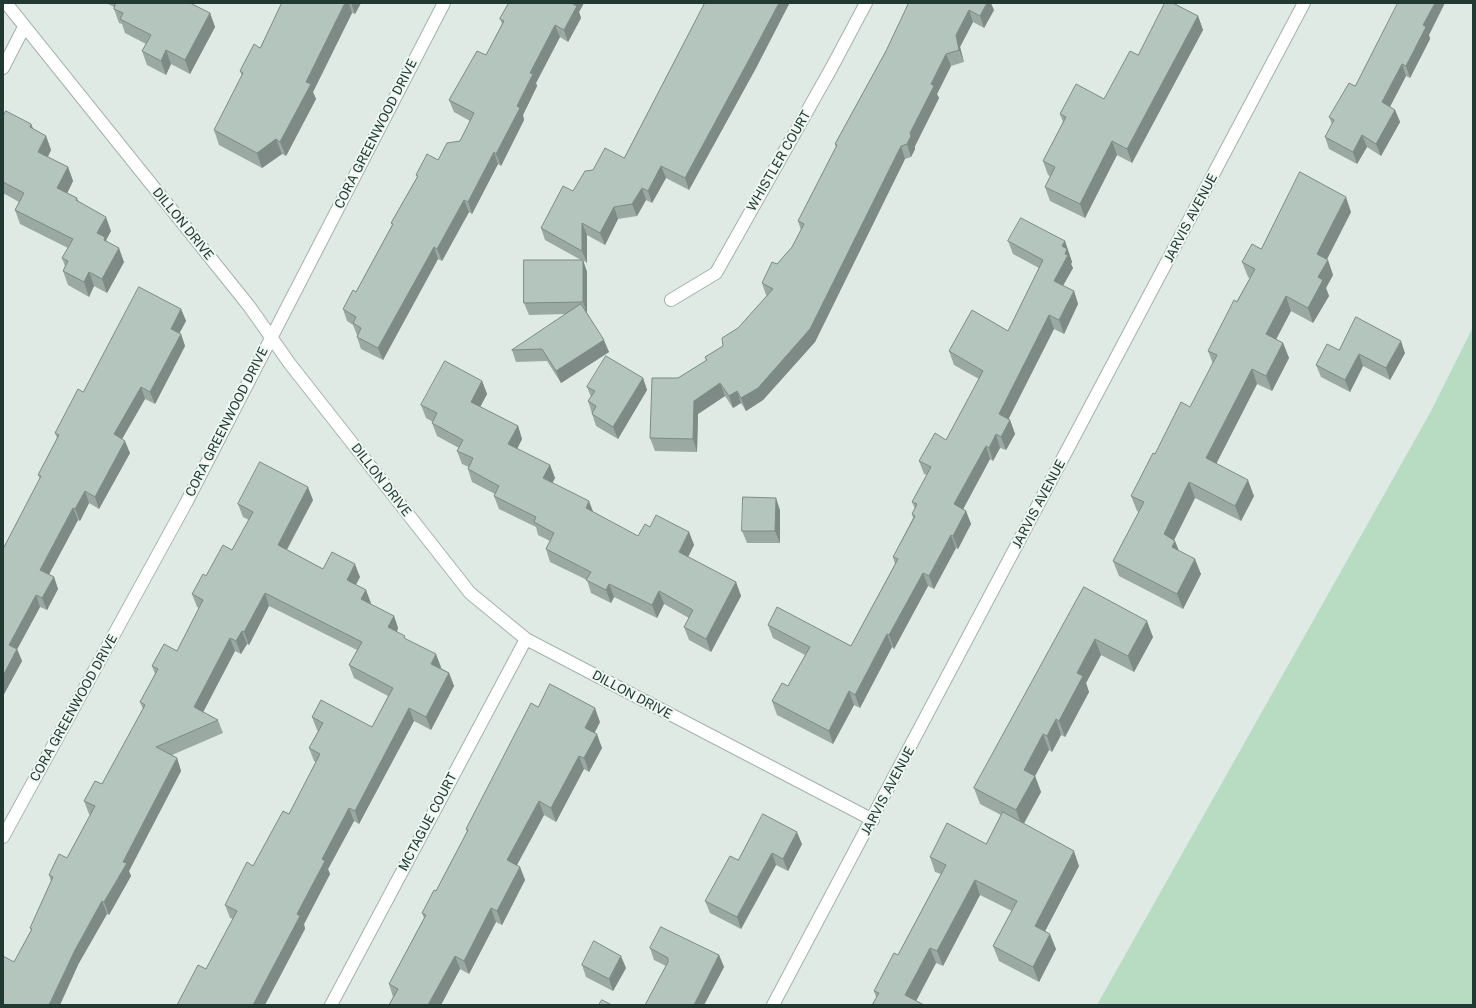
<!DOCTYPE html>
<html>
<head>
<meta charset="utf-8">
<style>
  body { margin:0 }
  #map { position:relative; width:1476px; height:1008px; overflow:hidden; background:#dfeae5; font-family:"Public Sans",sans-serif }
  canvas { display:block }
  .frame { position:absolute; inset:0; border:4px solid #203a33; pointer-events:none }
</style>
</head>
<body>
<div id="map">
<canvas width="1476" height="1008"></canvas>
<div class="frame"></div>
</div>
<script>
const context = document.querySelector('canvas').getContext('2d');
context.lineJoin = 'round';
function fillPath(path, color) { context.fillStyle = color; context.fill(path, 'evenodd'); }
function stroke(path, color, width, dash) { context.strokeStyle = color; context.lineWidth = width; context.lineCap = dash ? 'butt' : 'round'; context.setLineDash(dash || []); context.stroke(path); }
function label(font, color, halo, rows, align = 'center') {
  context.font = font + ' "Public Sans",sans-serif'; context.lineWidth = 4; context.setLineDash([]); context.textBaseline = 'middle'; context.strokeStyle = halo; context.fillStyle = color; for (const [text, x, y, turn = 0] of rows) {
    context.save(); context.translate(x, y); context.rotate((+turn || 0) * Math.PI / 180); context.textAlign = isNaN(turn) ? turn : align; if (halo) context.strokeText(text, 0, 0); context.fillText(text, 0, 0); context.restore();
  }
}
const green = new Path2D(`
  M1473,327V1005H1097L1430,413Z`);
const minor = new Path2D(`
  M6,3L249,306L290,364L470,593L526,639L873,820
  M3,68L24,27
  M671,300L716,273L832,67L866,3
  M3,837L186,503L444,3
  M331,1005L526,639
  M773,1005L1304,3`);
const wall = new Path2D(`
  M106,3H190L210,13L215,27L190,74L171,64L166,75L147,65L142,51L146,44L125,33L122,24L119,23L114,9V7Z
  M282,3H361L355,14L352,13L313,92L316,99L286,156L282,154L262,168L219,145L214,130L242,76L240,71L260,48Z
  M509,3H584L579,12L581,18L568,42L560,37L536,83L537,86L523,115L524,120L501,166L498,164L472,214L469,212L442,261L438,259L383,360L361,349L357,337V335L353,325L347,321L343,309L356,292L392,225L391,223L417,177L416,175L438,160L460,141L470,121L454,112L449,100L486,55L502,24L500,19Z
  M705,3H788L789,4L756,68L689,190L666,178L652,203L646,200L637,216L618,219L605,245L587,235V263L583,260L587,272V313L609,352L561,383L547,361L516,362L512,350L566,314L529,315L524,303L581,260L545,240L541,228L593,170L624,158Z
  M909,3L994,10L984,28L973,22L960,47L964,62L951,66L937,94L939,98L915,146V149L911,157L905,159L815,342L763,400L746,411L741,403L733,408L725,396L698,414L697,452L655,451L650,438L678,378L706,361L705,357L723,346L767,296L766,295L762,283L792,247L801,230L798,221L836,147L835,144L886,51Z
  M1198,16L1203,30L1132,163L1117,155L1085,218L1050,201L1045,187L1050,176L1048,175L1043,161L1063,122L1060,114L1104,99L1138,55Z
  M1429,35L1430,39L1410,78L1406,76L1390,107L1395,110L1400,122L1381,156L1367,147L1357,164L1329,149L1325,137L1332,124L1329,117L1355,86Z
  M3,117L31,124L33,129L46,136L51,150L48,157L68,167L73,181L67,193L77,198L79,202L111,231L106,240L107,241L124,262L107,293L94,286L89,297L68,285L63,271L65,266L62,258L68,248L20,224L15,210L19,202L3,193Z
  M1351,212L1327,259L1333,275L1326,288L1329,296L1313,323L1291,311L1276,339L1283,343L1289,358L1272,391L1257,384L1216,464L1254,496L1241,521L1195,498L1174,540L1179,551L1201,574L1183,609L1119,576L1113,561L1139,512L1137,511L1131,496L1155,454L1190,407L1213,364L1208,351L1250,278L1248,277L1242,262Z
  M1008,241H1065L1072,262L1071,264L1073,268L1063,286L1074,291L1078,304L1064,334L1054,329L1008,419L1010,420L1015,434L1006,450L1000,448L993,461L990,459L963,509L966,511L971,524L958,549L956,548L934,589L928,586L894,649L892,647L860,708L854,705L833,744L777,715L772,701L788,686L805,655L773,638L768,625L851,646L895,564L893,557L913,518L912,514L915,509L912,502L927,475L924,474L919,461L946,440L979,379L954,365L949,351L1008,331L1039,268L1013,254Z
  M181,309L186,321L179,334H181L185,346L155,404L145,399L122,439L130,453L99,509L89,503L80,521L78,520L49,574L54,577L58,589L47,610L40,607L17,649L22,661L3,696L40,479L38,475L57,438L55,433L83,392Z
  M1339,350L1405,353L1390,380L1363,366L1350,392L1321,377L1316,365Z
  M643,378L647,390L618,439L596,426L588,401L591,397L587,387Z
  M482,381L487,394L480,407L518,426L522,439L517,449L550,465L555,478L552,483L594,513L638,536L650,527L689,532L694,545L688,557L736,582L741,596L711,652L689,640L684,627L689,618L664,604L657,618L614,597L611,603L591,593L587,580L550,562L546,549L550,541L538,535L536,527L499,509L494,496L495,494L472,482L468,469L469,467L462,464L457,451L459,448L437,436L432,423L433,422L426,418L421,405Z
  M313,500L287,550L323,569L360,577L356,585L366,590L370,604L394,616L398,628L397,632L441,667V668L449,673L454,686L431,730L414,721L359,824L354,821L328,869L330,874L304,924L305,929L206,969L233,919L230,918L225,905L253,866L289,814L316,762L314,761L309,748L318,731L317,730L312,717L372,727L388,696L354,678L349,665L357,650L269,606L249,645L247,644L241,654L235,651L203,712L218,720L223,733L172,755L177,758L181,771L129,871L131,876L109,915L107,914L79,963L14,962L31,930L30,928L51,881L49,875L67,858L90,815L89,814L84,801L102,784L143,709L140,702L155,674L152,666L177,651L199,608L197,607L192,594L206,576L232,550L249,520L243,517L238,504Z
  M780,510V543H747L742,531Z
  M1084,587L1153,637L1134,672L1101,655L1086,683L1089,692L1065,737L1061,735L1052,752L1049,750L1035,776L1041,792L1024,824L1079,866L1045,931L1056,949L1039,982L999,961L993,946L1012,911L980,895L943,966L936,963L916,1001L876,997L874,991L898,955L941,874L935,872L930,857L986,844L1001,815L980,804L974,788Z
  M538,707L600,722L594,733L602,748L589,772L584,769L556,822L544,815L517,865L520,867L525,880L502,925L496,922L469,974L460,969L441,1005H389L393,997L389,984L424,918L422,913L436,891L467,832L466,829Z
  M802,844L788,871L776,865L741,929L710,913L705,901L738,860Z
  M650,948L719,955L724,967L704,1005H645L666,966L654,960Z
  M582,965L626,968L613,991L586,977Z`);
const shadedWall = new Path2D(`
  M345,3H349L352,13L313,92L316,99L286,156L280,142L306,82Z
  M351,3H361L355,14Z
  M573,3H584L579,12L581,18L568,42L564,30Z
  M779,3H788L789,4L756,68L689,190L685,178Z
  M987,3H991L994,10L984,28L980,16Z
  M1435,3H1445L1429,35L1430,39L1410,78L1406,66L1423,25Z
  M969,10L973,22L960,47L964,62L959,50L956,35Z
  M210,13L215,27L190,74L185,60Z
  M1198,16L1203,30L1132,163L1127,149Z
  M555,25L560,37L536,83L537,86L523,115L524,120L501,166L496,154L517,106L530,73Z
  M166,50L171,64L166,75L161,61Z
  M946,54L951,66L937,94L939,98L915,146V149L911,157L907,144L910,133L931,84Z
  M1402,64L1406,76L1386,114L1382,102Z
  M1395,110L1400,122L1381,156L1376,144Z
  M31,124L37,138L30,127Z
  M1362,135L1367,147L1357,164L1353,152Z
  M46,136L51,150L43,166L38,152Z
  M276,139L282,154L262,168L257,153Z
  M1112,141L1117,155L1085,218L1080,204Z
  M901,146L905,159L815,342L763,400L746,411L741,398Z
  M494,152L498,164L472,214L468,202Z
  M661,166L666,178L652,203L648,191Z
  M68,167L73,181L63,202L57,188Z
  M642,188L646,200L637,216L632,204Z
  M1346,197L1351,212L1322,269L1317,254Z
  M464,200L469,212L442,261L437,249Z
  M614,207L618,219L605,245L600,233Z
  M106,217L111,231L106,240L110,251L97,233Z
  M582,223L587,235V263L582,251Z
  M1065,241L1072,262L1071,264L1073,268L1058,294L1054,281L1062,246Z
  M434,247L438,259L383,360L378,348Z
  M119,248L124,262L107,293L102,279Z
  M583,260L587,272V314L583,302Z
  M1328,260L1333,275L1326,288L1329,296L1313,323L1308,308L1318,277Z
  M89,272L94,286L89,297L84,282Z
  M1074,291L1078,304L1064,334L1059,320Z
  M1286,296L1291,311L1271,349L1266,334Z
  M181,309L186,321L175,341L171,329Z
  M1049,315L1054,329L1004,428L999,414Z
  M181,334L185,346L155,404L150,392Z
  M604,340L609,352L561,383L556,371Z
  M1401,341L1405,353L1390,380L1386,368Z
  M1283,343L1289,358L1272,391L1266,376Z
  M1359,354L1363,366L1350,392L1345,380Z
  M1252,369L1257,384L1211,474L1206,458Z
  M643,378L647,390L618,439L613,427Z
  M482,381L487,394L476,415L471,402Z
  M720,383L725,396L698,414L697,452L693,439L694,401Z
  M141,387L145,399L118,446L114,434Z
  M737,391L741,403L733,408L729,396Z
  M1010,420L1015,434L1006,450L1001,437Z
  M518,426L522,439L513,457L508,444Z
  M996,434L1000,448L993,461L989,448Z
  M125,441L130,453L99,509L95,497Z
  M986,446L990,459L959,517L954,504Z
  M550,465L555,478L548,491L543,478Z
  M1248,480L1254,496L1241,521L1235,506Z
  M1189,482L1195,498L1169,550L1164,534Z
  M308,487L313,500L282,558L278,545Z
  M85,491L89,503L80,521L75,509Z
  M776,498L780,510V543L775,531Z
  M589,501L594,514L586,508Z
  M73,508L78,520L45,582L40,570Z
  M966,511L971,524L958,549L953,536Z
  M689,532L694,545L684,565L679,552Z
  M951,535L956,548L934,589L929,576Z
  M1175,541L1181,556L1172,547Z
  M1195,559L1201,574L1183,609L1177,594Z
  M355,564L360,577L351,593L347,580Z
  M923,573L928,586L894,649L889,635Z
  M54,577L58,589L47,610L42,598Z
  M736,582L741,596L711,652L706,639Z
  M609,584L614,597L611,603L606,590Z
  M366,590L371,603L366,612L361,599Z
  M659,591L664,604L657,618L652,605Z
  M265,593L269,606L249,645L244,632Z
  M36,595L40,607L13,657L17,649L22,661L3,696V676L9,645Z
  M394,616L398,628L393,640L388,627Z
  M1147,621L1153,637L1134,672L1128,656Z
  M242,631L247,644L241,654L236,641Z
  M887,634L892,647L860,708L855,695Z
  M230,638L235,651L199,720L194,707Z
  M1095,639L1101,655L1086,683L1089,692L1065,737L1059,721L1077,673Z
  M436,654L441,667L436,677L431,664Z
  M449,673L454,686L431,730L426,717Z
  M849,691L854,705L833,744L829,731Z
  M409,708L414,721L359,824L355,811Z
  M595,708L600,722L590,742L585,728Z
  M1056,719L1061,735L1052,752L1047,736Z
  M597,734L602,748L589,772L584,758Z
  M1043,734L1049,750L1035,776L1041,792L1022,826L1016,810L1024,770Z
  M579,756L584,769L556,822L551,808Z
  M177,758L181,771L129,871L131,876L109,915L104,902L123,862Z
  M539,801L544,815L512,874L507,860Z
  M349,808L354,821L328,869L330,874L304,924L305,929L265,1005H253L297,914L322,859Z
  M797,832L802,844L788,871L783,859Z
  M1074,851L1079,866L1040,941L1035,926Z
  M772,853L776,865L741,929L737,917Z
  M520,867L525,880L502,925L497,911Z
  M975,880L980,895L943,966L937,951Z
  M102,901L107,914L79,963L60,1005H49L75,950Z
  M491,908L496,922L469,974L464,961Z
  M1050,934L1056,949L1039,982L1033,967Z
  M930,948L936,963L914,1005L905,995Z
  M719,955L724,967L704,1005H694Z
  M455,956L460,969L441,1005H428Z
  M621,956L626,968L613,991L609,979Z`);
const building = new Path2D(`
  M116,3H190L210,13L185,60L166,50L161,61L142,51L151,35L120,19L123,13L114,9Z
  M282,3H345L306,82L311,84L280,142L276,139L257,153L214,130L243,73L240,71L254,44L260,48Z
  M509,3H573V4L577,6L564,30L555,25L530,73L533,74L517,106L520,108L496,154L494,152L468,202L464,200L437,249L434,247L378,348L357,337L361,328L353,323L356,317L343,309L353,290L356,292L393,224L391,223L418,176L416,175L427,154L438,160L447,143L460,141L474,113L449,100L477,51L486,55L504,21L500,19Z
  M705,3H779L751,56L685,178L661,166L648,191L642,188L632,204L614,207L600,233L582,223V251L541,228L563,186L573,191L585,171L593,170L605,148L624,158Z
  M909,3H987L980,16L969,10L956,35L959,50L946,54L931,84L934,86L910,133L911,136L907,144L901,146L810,329L758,388L741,398L737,391L729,396L720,383L694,401L693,439L650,438L652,378H678L707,360L705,357L723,346L722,338L738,328L773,289L762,283L772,262L777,264L792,247L804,224L798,221L837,145L835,144L886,51Z
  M1165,3H1173L1198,16L1127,149L1112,141L1080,204L1045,187L1055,167L1043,161L1066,117L1060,114L1076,84L1104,99L1130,51L1138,55Z
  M1398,3H1435L1423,25L1426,27L1406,66L1402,64L1382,102L1395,110L1376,144L1362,135L1353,152L1325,137L1334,120L1329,117L1349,83L1355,86Z
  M6,111L31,124L30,127L46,136L38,152L68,167L57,188L77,198L76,200L106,217L97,233L105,237L104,240L119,248L102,279L89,272L84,282L63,271L68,261L62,258L73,239L15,210L24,193L3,182V117Z
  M1300,172L1346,197L1317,254L1328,260L1318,277L1323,280L1308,308L1286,296L1266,334L1283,343L1266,376L1252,369L1206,458L1248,480L1235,506L1189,482L1164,534L1175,541L1172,547L1195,559L1177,594L1113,561L1144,502L1131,496L1153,453L1155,454L1181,402L1190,407L1217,355L1208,351L1234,300L1237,302L1255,269L1242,262L1252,244L1261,249Z
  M1021,218L1065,241L1062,246L1067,249L1065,254L1068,255L1054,281L1074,291L1059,320L1049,315L999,414L1010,420L1001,437L996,434L989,448L986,446L954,504L966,511L953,536L951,535L929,576L923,573L889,635L887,634L855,695L849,691L829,731L772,701L782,683L788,686L810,647L768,625L777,607L851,646L898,559L893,557L915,516L912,514L917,504L912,502L931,467L919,461L935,433L946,440L983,371L949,351L972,310L1008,331L1043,260L1008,241Z
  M524,260H583V302L524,303Z
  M139,287L181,309L171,329L181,334L150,392L141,387L114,434L125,441L95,497L85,491L75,509L73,508L40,570L54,577L42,598L36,595L9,645L17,649L3,676V549L41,476L38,475L59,435L55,433L66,412L78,389L83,392Z
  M581,304L604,340L556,371L542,349L512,350Z
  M1356,317L1401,341L1386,368L1359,354L1345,380L1316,365L1327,344L1339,350Z
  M606,356L643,378L613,427L592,414L596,406L588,401L595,391L587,387Z
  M445,361L482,381L471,402L518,426L508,444L550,465L543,478L589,501L586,508L638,536L645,524L650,527L656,515L689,532L679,552L736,582L706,639L684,627L693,610L659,591L652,605L609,584L606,590L586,580L591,572L546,549L554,533L534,522L536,517L494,496L499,486L468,469L473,458L457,451L463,440L432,423L437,413L421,405Z
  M260,462L308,487L278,545L323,569L332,552L355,564L347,580L366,590L361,599L394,616L388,627L405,636L404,638L436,654L431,664L449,673L426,717L409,708L355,811L349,808L322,859L325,861L297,914L300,916L253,1005H177L198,965L206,969L237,911L225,905L247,862L253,866L283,811L289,814L320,754L309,748L323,723L312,717L321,700L372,727L393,688L349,665L362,642L265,593L244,632L242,631L236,641L230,638L194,707L218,720L156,747L177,758L123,862L127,863L104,902L102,901L75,950L49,1005H3V956L14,962L32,929L30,928L53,877L49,875L59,854L67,858L95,806L84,801L95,781L102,784L145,705L140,702L158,669L152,666L164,644L177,651L203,600L192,594L203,574L206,576L223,545L232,550L253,512L238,504Z
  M743,497L776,498L775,531H742Z
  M1084,587L1147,621L1128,656L1095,639L1077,673L1083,676L1059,721L1056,719L1047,736L1043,734L1024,770L1035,776L1016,810L974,788Z
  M550,684L595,708L585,728L597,734L584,758L579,756L551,808L539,801L507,860L520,867L497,911L491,908L464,961L455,956L428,1005H389L398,989L389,984L426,915L422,913L434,890L436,891L468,830L466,829L531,703L538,707Z
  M1003,812L1074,851L1035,926L1050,934L1033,967L993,946L1017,901L975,880L937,951L930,948L905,995L924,1005H872L879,993L874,991L894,953L898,955L946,865L930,857L947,823L986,844Z
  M763,814L797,832L783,859L772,853L737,917L705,901L730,856L738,860Z
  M661,927L719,955L694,1005H645L668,962V958L650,948Z
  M594,941L621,956L609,979L582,965Z
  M602,1000L612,1005H599Z`);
const streetNames = [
  ["CORA GREENWOOD DRIVE",376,134,-63],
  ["WHISTLER COURT",779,161,-60],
  ["JARVIS AVENUE",1191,218,-62],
  ["DILLON DRIVE",183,224,51],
  ["CORA GREENWOOD DRIVE",227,422,-63],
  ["DILLON DRIVE",381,480,52],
  ["JARVIS AVENUE",1039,504,-62],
  ["DILLON DRIVE",632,695,28],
  ["CORA GREENWOOD DRIVE",74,708,-61],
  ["JARVIS AVENUE",888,791,-62],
  ["MCTAGUE COURT",428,822,-62]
];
fillPath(green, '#b7dcc1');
stroke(minor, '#a2b2ac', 14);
stroke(minor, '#fff', 12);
fillPath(wall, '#9ba9a3');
fillPath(shadedWall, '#7e8a85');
fillPath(building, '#b4c5be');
stroke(building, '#7e8a85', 1);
label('13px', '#203a33', '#eff7f3', streetNames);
</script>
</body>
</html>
